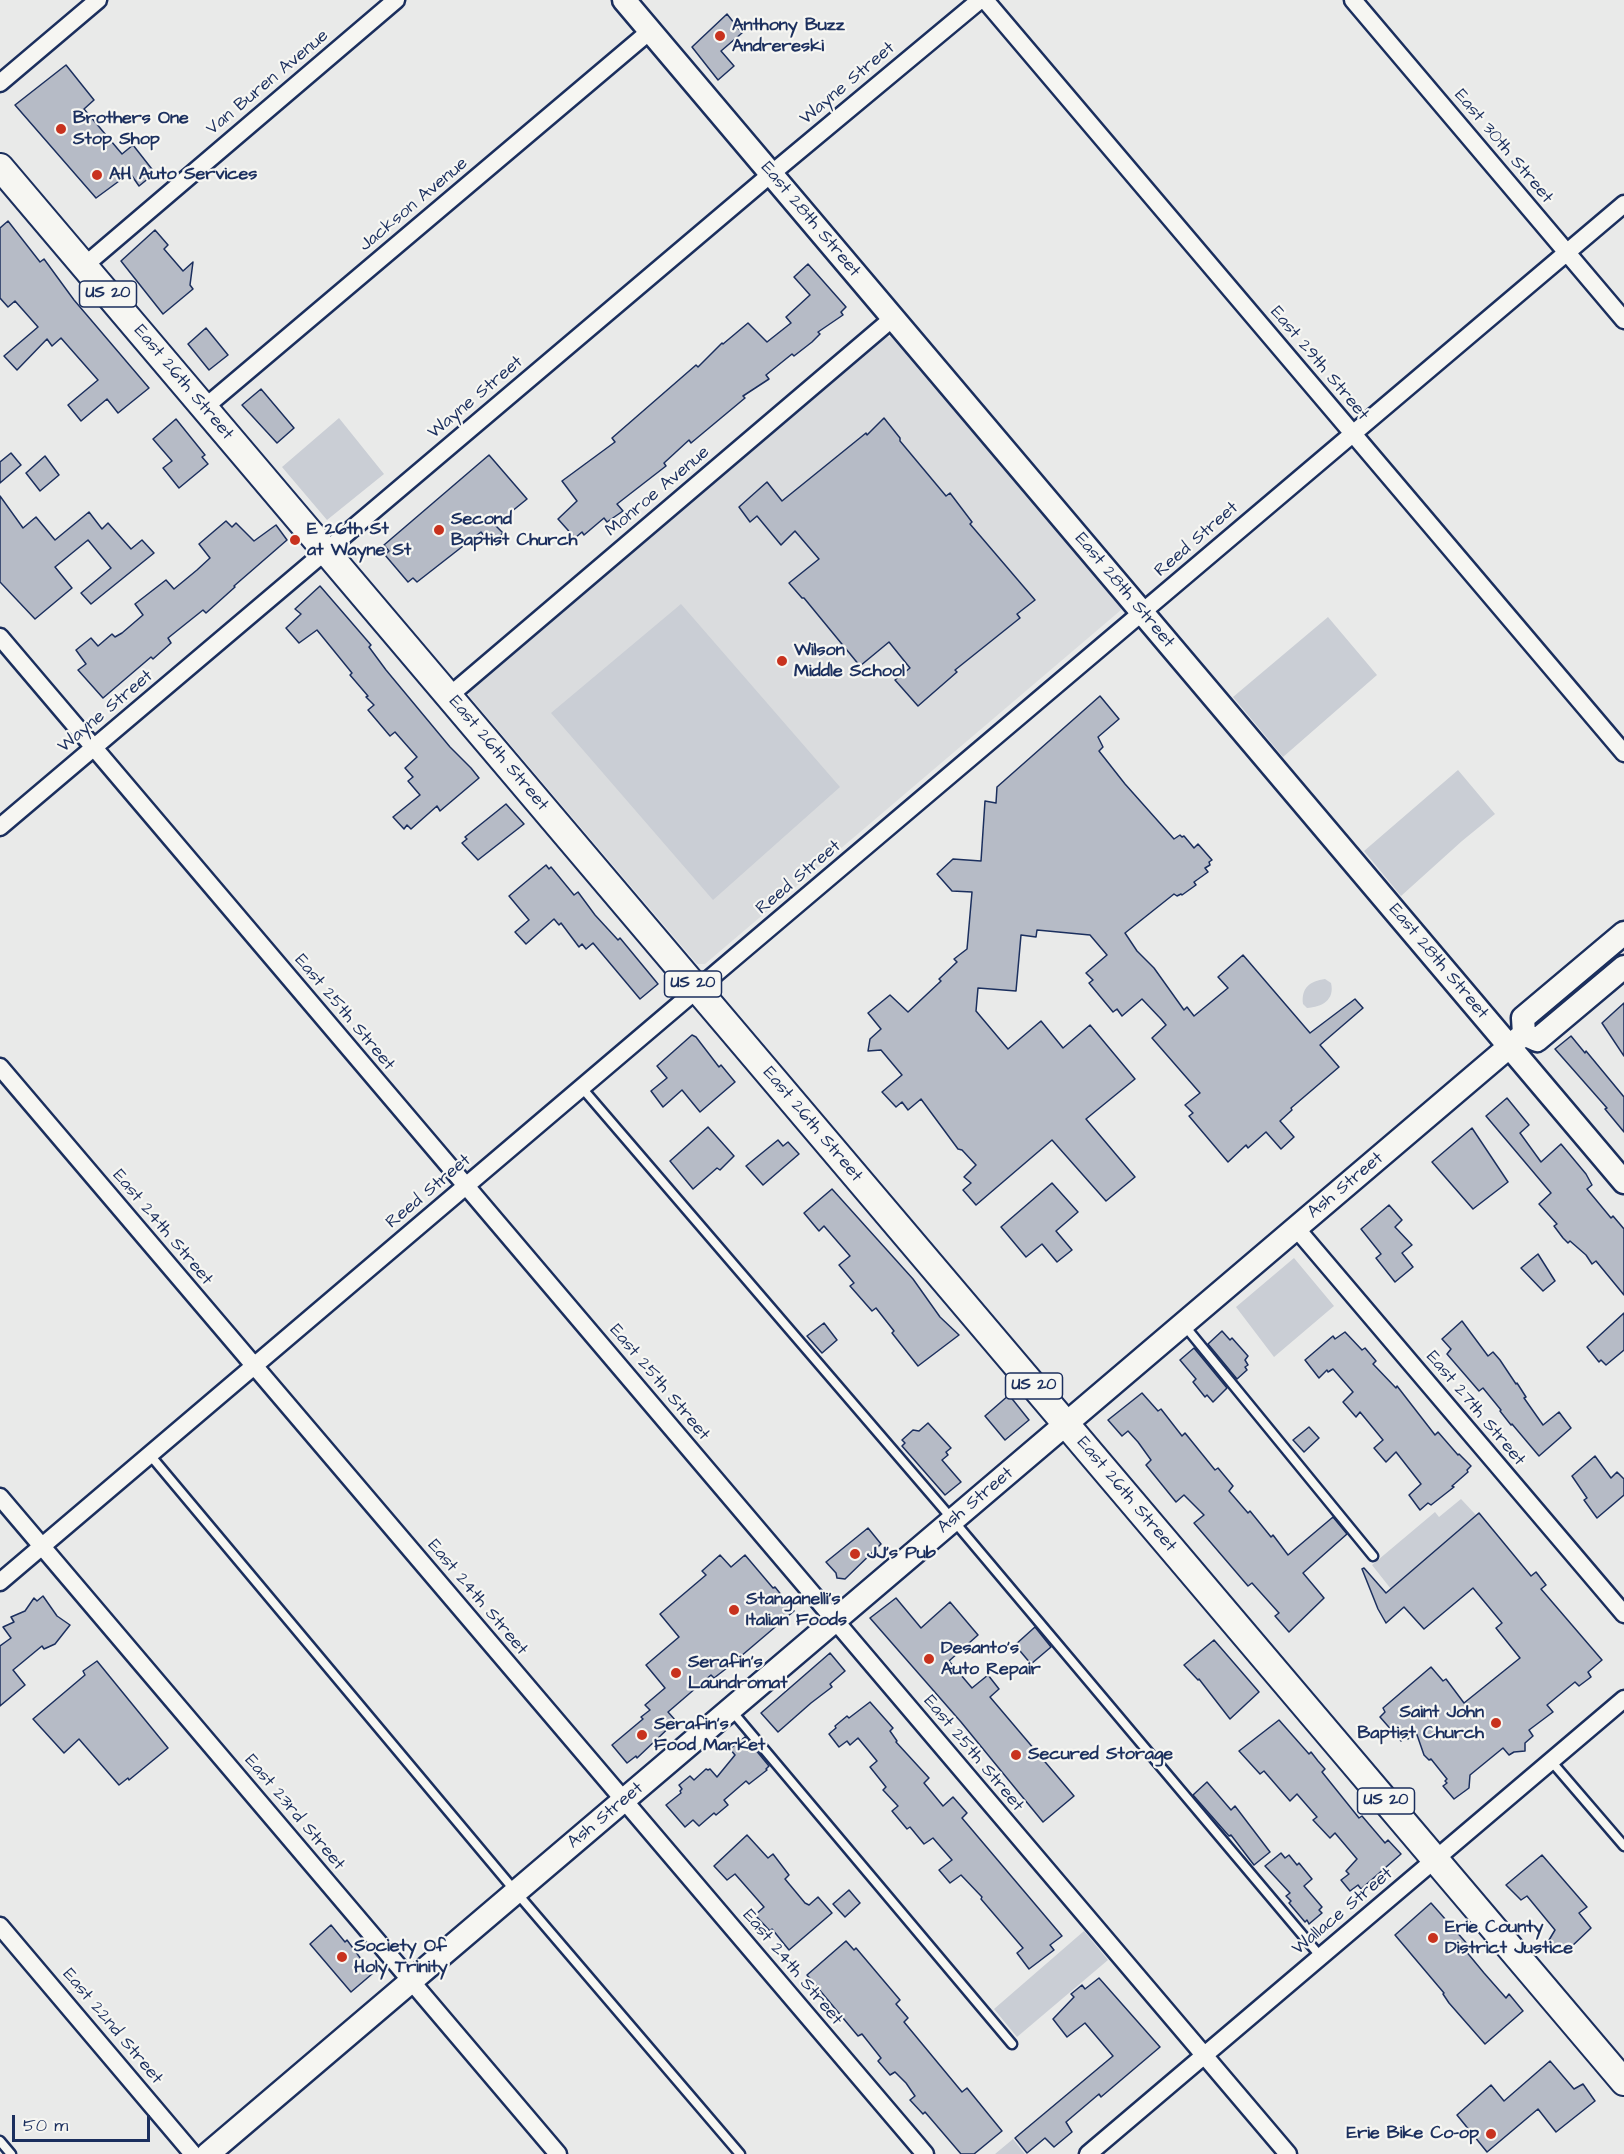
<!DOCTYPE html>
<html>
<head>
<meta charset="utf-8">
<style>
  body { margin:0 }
  #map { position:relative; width:1624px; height:2154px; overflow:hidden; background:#e9eae9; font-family:"Architects Daughter",sans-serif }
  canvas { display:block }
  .scale { position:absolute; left:12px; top:2115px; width:138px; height:27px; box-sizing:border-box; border:3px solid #1b2f5e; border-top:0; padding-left:8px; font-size:18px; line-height:21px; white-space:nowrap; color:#1b2f5e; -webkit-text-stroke:4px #f6f6f2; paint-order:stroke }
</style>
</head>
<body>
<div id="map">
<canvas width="1624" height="2154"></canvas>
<div class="scale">50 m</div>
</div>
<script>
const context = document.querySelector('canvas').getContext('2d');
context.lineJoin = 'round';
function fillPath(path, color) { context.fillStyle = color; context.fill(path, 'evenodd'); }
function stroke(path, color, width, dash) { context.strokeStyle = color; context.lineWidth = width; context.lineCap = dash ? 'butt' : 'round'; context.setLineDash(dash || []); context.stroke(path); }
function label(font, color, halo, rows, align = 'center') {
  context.font = font + ' "Architects Daughter",sans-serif'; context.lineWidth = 4.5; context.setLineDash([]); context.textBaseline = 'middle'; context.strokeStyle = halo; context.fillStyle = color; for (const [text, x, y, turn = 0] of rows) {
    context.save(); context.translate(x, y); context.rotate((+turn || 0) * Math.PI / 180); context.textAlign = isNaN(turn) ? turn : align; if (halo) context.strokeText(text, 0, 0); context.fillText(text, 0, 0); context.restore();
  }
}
const built = new Path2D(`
  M887,337H891L1121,606V610L705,964H697L469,696V692L472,686Z`);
const green = new Path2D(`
  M339,418L384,474L327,520L282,467Z
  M681,604L840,787L713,900L551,713Z
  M1328,617L1377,675L1283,757L1233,697Z
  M1458,770L1495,814L1462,841L1401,896L1364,851Z
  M1325,979L1331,983C1335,1000 1322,1007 1307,1008L1303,1004C1301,988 1310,981 1325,979Z
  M1294,1258L1334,1306L1274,1357L1236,1307Z
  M1461,1499L1476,1515L1391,1589L1372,1565L1435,1512L1439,1517Z
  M1084,1931L1108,1960L1017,2037L994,2009Z
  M1013,2139L1025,2154H995Z`);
const building = new Path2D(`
  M727,14L742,33L721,51L734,66L718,80L692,47Z
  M66,65L94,100L84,109L122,154L133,145L155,173L139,186L130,173L96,198L15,105Z
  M8,221L40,262L44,259L74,300L149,388L118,413L107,399L81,421L68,405L98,380L61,338L52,346L47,339L17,370L4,356L38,327L15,301L8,307L0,298V228Z
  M155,230L168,245L164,249L183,271L193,262L190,285L193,289L163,314L121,261Z
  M808,264L846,307L841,312L843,315L818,332L820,334L812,342L794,356L792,354L766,375L769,379L743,396L745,398L691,443L689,440L664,463L666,466L617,504L623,511L607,522L604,518L584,535L582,532L575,538L558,519L577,501L562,481L615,442L612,438L696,365L698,367L722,343L723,344L748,323L767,342L791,323L786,317L810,295L794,277Z
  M206,328L228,355L209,370L188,344Z
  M261,389L294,428L277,443L242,405Z
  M884,418L900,438V441L946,496L950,493L972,522L970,524L1035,600L1017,614L1020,618L955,670L957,672L918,706L895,680L910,668L889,642L860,666L804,598H802L789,583L819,559L795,531L781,545L757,516L750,522L739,507L767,482L782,501L866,433L867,435Z
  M176,419L205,455L202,457L208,464L179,488L163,468L172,461L153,439Z
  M11,453L21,465L0,483V462Z
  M489,455L527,499L495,525L503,533L490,544L481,532L417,582L413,578L408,582L385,555L389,551L384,545Z
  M45,456L59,475L40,491L26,473Z
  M0,496L23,528L36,517L55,540L89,512L102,529L108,523L131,549L142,540L154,553L91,604L81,593L111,568L88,540L55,567L72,588L35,619L0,582Z
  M226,521L232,527L236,523L254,541L276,525L287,540L234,586L235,587L206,613L203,610L168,638L171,643L153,659L151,657L103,698L78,670L86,664L76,650L91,638L98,646L112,634L115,637L122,633L143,615L135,604L166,580L174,589L197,570L210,558L199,544Z
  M320,586L371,645L369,647L386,670L450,747L471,768L479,778L440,811L437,806L411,829L407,825L404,829L393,817L420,795L408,781L413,777L405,768L417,757L395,732L390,736L368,710L374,705L366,697L368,696L350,675L352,673L317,630L299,643L286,628L301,614L295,609Z
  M1100,696L1119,719L1098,737L1103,747L1099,751L1125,784L1174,839L1180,835L1182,837L1184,836L1194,848L1198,844L1212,860L1209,862L1210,865L1205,868L1208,872L1194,882L1196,885L1182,895L1181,894L1177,896L1174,894L1125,933L1137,951L1154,968L1184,1010L1187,1007L1194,1016L1228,988L1218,977L1243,955L1310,1033L1355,999L1363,1008L1320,1045L1339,1067L1291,1108L1292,1110L1280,1121L1294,1137L1281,1149L1266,1132L1248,1148L1246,1145L1228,1162L1189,1116L1193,1113L1185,1105L1200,1093L1152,1038L1166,1025L1161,1019L1142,999L1122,1016L1117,1009L1113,1012L1089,983L1093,980L1086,973L1107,955L1090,935L1037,930L1036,937L1021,935L1016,991L978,988L976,1011L1008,1049L1041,1021L1063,1048L1090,1025L1135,1079L1086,1119L1135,1177L1106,1201L1052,1140L976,1205L963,1190L971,1183L964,1177L976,1165L962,1150L958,1149L921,1099L908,1110L902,1102L896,1107L882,1092L902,1075L881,1050L868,1051L870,1039L881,1029L868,1013L890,995L908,1012L941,981L939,979L957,962L954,959L967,949L972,892L952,891L937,874L953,859L981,861L985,801L996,803L997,787Z
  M506,804L524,824L478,860L462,843L467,839L465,837Z
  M546,865L549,869L551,867L574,895L578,892L595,915L618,940L620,938L658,984L640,999L593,943L586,949L582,944L579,947L561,923L559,925L554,919L526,944L515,932L529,920L509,896Z
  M1624,1003V1056L1602,1023Z
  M692,1035L696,1037L719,1067L721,1065L735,1082L700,1112L682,1090L663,1107L651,1091L667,1078L657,1066Z
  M1571,1036L1585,1053L1586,1051L1624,1097V1132L1605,1109L1607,1108L1555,1049Z
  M1507,1098L1529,1125L1520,1133L1541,1162L1561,1144L1586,1174L1592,1185L1587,1189L1611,1218L1613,1216L1624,1229V1295L1596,1261L1592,1264L1586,1255L1570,1241L1568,1243L1563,1238L1554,1226L1557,1224L1539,1204L1551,1193L1486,1116Z
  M708,1127L734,1156L720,1170L717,1168L693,1189L670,1161Z
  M1472,1128L1508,1182L1473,1209L1432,1162Z
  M778,1140L783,1146L788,1142L799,1154L763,1185L746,1166Z
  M1052,1183L1078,1212L1056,1231L1072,1250L1057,1262L1042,1244L1026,1257L1001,1227Z
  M832,1189L913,1279L940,1317L959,1335L918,1366L892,1333L894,1331L876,1308L872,1311L850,1286L854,1283L839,1265L850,1256L824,1226L819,1231L804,1213Z
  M1389,1205L1402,1220L1395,1227L1412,1245L1402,1253L1413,1267L1395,1282L1376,1258L1381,1254L1361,1229Z
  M1538,1254L1555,1281L1543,1291L1521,1268Z
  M1624,1313V1350L1606,1365L1601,1360L1599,1362L1587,1347Z
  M1462,1321L1488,1356L1493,1352L1500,1360L1516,1384L1517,1383L1526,1397L1524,1398L1543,1425L1559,1412L1571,1428L1539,1456L1512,1424L1511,1425L1500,1411L1501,1410L1483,1388L1479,1391L1447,1354L1451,1349L1442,1339Z
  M824,1323L837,1340L822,1353L807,1336Z
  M1222,1331L1230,1340L1232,1338L1248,1356L1245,1360L1248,1365L1245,1367L1247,1370L1237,1379L1208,1344Z
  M1345,1332L1362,1350L1365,1348L1376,1361L1373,1364L1396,1388L1397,1386L1435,1435L1438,1432L1458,1455L1459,1454L1471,1466L1467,1470L1468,1472L1452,1486L1454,1487L1431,1505L1428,1503L1420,1510L1409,1495L1421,1484L1396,1452L1386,1462L1374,1448L1383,1440L1360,1412L1356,1417L1343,1402L1353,1392L1333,1369L1328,1372L1327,1370L1319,1378L1305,1360L1333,1336L1335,1339Z
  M1194,1348L1227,1388L1213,1402L1207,1395L1205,1397L1193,1382L1196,1379L1180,1360Z
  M1142,1393L1158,1411L1161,1409L1182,1436L1185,1433L1215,1470L1218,1468L1233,1486L1229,1491L1248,1513L1250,1511L1271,1537L1273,1535L1288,1555L1333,1517L1347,1534L1303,1573L1324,1598L1289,1632L1275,1616L1279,1613L1252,1583L1248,1586L1194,1523L1204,1515L1184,1495L1176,1502L1146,1465L1151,1460L1138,1442L1128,1431L1122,1436L1108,1420Z
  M1009,1395L1029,1420L1005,1440L985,1416Z
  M928,1423L951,1448L946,1452L948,1455L942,1460L961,1482L945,1495L902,1446L905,1443L902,1440L913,1430L919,1431Z
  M1309,1427L1319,1438L1304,1452L1293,1440Z
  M1595,1456L1611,1478L1617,1472L1624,1479V1495L1597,1518L1584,1500L1587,1498L1572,1476Z
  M1479,1513L1531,1576L1536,1572L1546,1585L1541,1589L1602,1660L1588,1672L1591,1677L1579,1686L1575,1682L1547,1705L1553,1712L1529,1730L1533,1736L1525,1743V1751L1514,1752L1509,1755L1503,1748L1470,1775L1469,1788L1454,1799L1443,1786L1447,1783L1445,1781L1447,1779L1431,1759L1429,1760L1424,1755L1416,1732L1408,1739L1406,1736L1401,1741L1380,1717L1385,1712L1383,1708L1431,1667L1443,1681L1446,1679L1464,1703L1520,1658L1496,1628L1502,1623L1473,1588L1424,1629L1404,1607L1386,1623L1378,1609L1362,1569L1364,1568L1386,1593Z
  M868,1528L881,1544L845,1579L837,1578L836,1573L826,1562Z
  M720,1555L731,1567L745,1555L773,1588L775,1587L794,1611L727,1668L714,1678L711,1675L668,1712L676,1721L637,1758L636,1756L627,1763L612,1745L643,1719L641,1717L650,1710L645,1705L665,1688L646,1665L679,1637L660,1614L706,1575L702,1571Z
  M43,1596L57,1616L70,1625L55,1644L44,1649L42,1646L13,1670L25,1685L0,1706V1646L11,1638L3,1627L14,1622L11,1617L25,1611L34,1598L37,1601Z
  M896,1598L921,1628L950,1602L978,1635L949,1661L972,1688L988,1675L999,1689L990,1697L1074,1796L1043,1822L961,1722L870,1618Z
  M1035,1627L1051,1647L1031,1664L1015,1645Z
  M1214,1640L1259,1692L1230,1719L1199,1679L1198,1680L1184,1665Z
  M830,1653L845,1671L830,1684L832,1687L811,1703L778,1732L761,1713Z
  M97,1661L168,1748L129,1780L128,1778L119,1785L79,1739L64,1753L33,1719L85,1675L83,1671Z
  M870,1702L893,1728L890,1731L897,1741L896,1742L929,1778L924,1783L943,1806L953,1797L967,1813L962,1818L1062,1936L1050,1945L1054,1950L1029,1969L1017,1953L1023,1948L981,1899L982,1897L961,1875L950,1883L939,1870L952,1860L933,1838L924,1844L910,1827L907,1829L892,1811L898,1806L883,1790L886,1787L870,1767L877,1761L868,1750L858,1738L850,1745L847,1741L839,1747L829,1734L836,1728L835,1726L847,1716L849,1718Z
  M1279,1720L1309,1754L1311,1752L1318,1761L1325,1769L1322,1772L1359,1818L1362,1816L1385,1843L1388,1840L1401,1854L1361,1889L1358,1885L1350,1891L1341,1880L1349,1874L1346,1871L1357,1859L1335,1833L1330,1838L1313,1820L1317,1817L1297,1794L1290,1801L1264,1771L1260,1774L1239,1751Z
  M745,1737L769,1766L766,1769L767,1770L749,1784L746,1781L724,1800L728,1805L716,1815L714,1813L699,1826L693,1820L685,1827L666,1805L681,1793L680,1791L682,1789L679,1785L690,1776L694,1780L706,1769L708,1770L710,1769L717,1777L735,1755L730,1749Z
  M1207,1782L1231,1810L1235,1806L1270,1852L1254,1865L1231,1835L1229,1836L1193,1795Z
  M747,1835L768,1858L773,1854L789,1875L785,1879L805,1903L809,1905L818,1897L832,1913L789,1950L772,1929L770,1931L755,1915L764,1907L735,1874L727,1880L714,1866Z
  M1281,1853L1285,1858L1289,1855L1297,1865L1299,1863L1312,1879L1304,1886L1322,1907L1319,1910L1322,1913L1309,1924L1307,1920L1305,1922L1289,1903L1291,1901L1286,1896L1290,1893L1265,1866Z
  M1542,1855L1587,1907L1579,1913L1591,1928L1570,1948L1567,1944L1559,1952L1549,1940L1555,1930L1527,1896L1521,1900L1506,1885Z
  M849,1890L860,1903L845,1917L833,1904Z
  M1431,1903L1469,1946L1465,1950L1484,1973L1506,1998L1509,1994L1523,2011L1485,2044L1449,2003L1443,1994L1444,1993L1395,1935Z
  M331,1925L345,1942L347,1940L372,1974L351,1992L310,1944Z
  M846,1941L854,1950L856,1948L900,2000L896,2004L908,2018L904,2022L962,2092L967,2088L1002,2131L974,2154H961L925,2112L923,2114L910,2100L915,2096L906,2083L895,2072L890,2075L878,2061L881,2058L862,2034L858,2036L807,1975Z
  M1099,1978L1160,2047L1101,2097L1099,2094L1066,2122L1072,2132L1054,2147L1045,2138L1027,2153L1015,2138L1113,2056L1085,2023L1067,2037L1053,2019L1074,1997L1071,1994L1082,1985L1085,1989Z
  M1550,2061L1574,2089L1583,2084L1595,2101L1556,2132L1538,2109L1487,2152L1457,2115L1491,2085L1504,2101Z`);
const lane = new Path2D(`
  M582,1088L953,1520L1321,1957
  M1184,1325L1373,1556
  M150,1455L516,1892L740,2154
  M731,1710L1012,2044
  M1551,1761L1624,1846
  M0,2141L11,2154`);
const street = new Path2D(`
  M985,0L1624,753
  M1353,0L1624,320
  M0,83L98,0
  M84,266L396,0
  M204,408L650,31
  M0,637L1288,2154
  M449,696L893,318
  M0,827L771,174L980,0
  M0,1067L925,2154
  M1296,1228L1624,1614
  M0,1497L558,2154
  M0,1582C542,1123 1080,661 1624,204
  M0,1926L193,2154
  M1088,2154L1624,1699`);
const secondary = new Path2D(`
  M624,0L1624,1182
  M1624,933L1523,1018L1524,1034L1537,1040L1624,967
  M208,2154L1524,1034`);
const primary = new Path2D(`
  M0,167L1624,2082`);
const markers = [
  [720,36,6,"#c8321e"],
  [61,129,6,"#c8321e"],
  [97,175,6,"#c8321e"],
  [439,530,6,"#c8321e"],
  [295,540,6,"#c8321e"],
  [782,661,6,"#c8321e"],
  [855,1554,6,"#c8321e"],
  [734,1610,6,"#c8321e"],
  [929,1659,6,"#c8321e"],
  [676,1673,6,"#c8321e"],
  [1496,1723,6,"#c8321e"],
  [642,1735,6,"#c8321e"],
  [1016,1755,6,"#c8321e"],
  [1433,1938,6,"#c8321e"],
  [342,1957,6,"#c8321e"],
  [1491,2134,6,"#c8321e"]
];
const shields = [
  [108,294,57],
  [693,984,57],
  [1034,1386,57],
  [1386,1801,57]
];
const shieldNames = [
  ["US 20",108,294],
  ["US 20",693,984],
  ["US 20",1034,1386],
  ["US 20",1386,1801]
];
const poiNames = [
  ["Anthony Buzz",732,26],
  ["Andrereski",732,47],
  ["Brothers One",73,119],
  ["Stop Shop",73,140],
  ["AH Auto Services",109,175],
  ["Second",451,520],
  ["Baptist Church",451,541],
  ["E 26th St",307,530],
  ["at Wayne St",307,551],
  ["Wilson",794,651],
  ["Middle School",794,672],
  ["JJ's Pub",867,1554],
  ["Stanganelli's",746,1600],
  ["Italian Foods",746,1621],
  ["Desanto's",941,1649],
  ["Auto Repair",941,1670],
  ["Serafin's",688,1663],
  ["Laundromat",688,1684],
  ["Saint John",1484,1713,"right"],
  ["Baptist Church",1484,1734,"right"],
  ["Serafin's",654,1725],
  ["Food Market",654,1746],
  ["Secured Storage",1028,1755],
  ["Erie County",1445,1928],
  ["District Justice",1445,1949],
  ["Society Of",354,1947],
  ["Holy Trinity",354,1968],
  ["Erie Bike Co-op",1479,2134,"right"]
];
const streetNames = [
  ["Van Buren Avenue",268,83,-40],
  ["Wayne Street",848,84,-40],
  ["East 30th Street",1503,147,50],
  ["Jackson Avenue",414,205,-40],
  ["East 28th Street",810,220,50],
  ["East 29th Street",1319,364,50],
  ["East 26th Street",183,383,50],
  ["Wayne Street",476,398,-40],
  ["Monroe Avenue",658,492,-40],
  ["Reed Street",1197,540,-41],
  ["East 28th Street",1124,591,50],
  ["Wayne Street",106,712,-40],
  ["East 26th Street",498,754,50],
  ["Reed Street",799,878,-40],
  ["East 28th Street",1438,962,50],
  ["East 25th Street",344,1013,50],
  ["East 26th Street",812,1125,50],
  ["Ash Street",1346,1186,-40],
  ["Reed Street",429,1192,-40],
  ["East 24th Street",162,1228,50],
  ["East 25th Street",659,1383,50],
  ["East 27th Street",1475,1409,50],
  ["East 26th Street",1126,1495,50],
  ["Ash Street",976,1501,-40],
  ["East 24th Street",477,1598,50],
  ["East 25th Street",973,1754,50],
  ["East 23rd Street",294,1813,50],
  ["Ash Street",606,1816,-40],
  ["Wallace Street",1343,1912,-40],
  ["East 24th Street",792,1968,50],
  ["East 22nd Street",112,2027,50]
];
fillPath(built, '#dadcde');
fillPath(green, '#caced5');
fillPath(building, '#b6bbc6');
stroke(building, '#1b2f5e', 1.5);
stroke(lane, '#1b2f5e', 13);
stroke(street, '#1b2f5e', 21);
stroke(secondary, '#1b2f5e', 27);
stroke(primary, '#1b2f5e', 30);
stroke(lane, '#f6f6f2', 8);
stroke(street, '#f6f6f2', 16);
stroke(secondary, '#f6f6f2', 22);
stroke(primary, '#f6f6f2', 26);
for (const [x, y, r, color] of markers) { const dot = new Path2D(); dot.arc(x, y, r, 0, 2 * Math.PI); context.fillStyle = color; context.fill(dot); stroke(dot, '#f6f6f2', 2); }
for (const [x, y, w] of shields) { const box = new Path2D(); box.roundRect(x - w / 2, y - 13, w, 26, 4.5); context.fillStyle = '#f6f6f2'; context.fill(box); stroke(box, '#1b2f5e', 1.5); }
label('bold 16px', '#1b2f5e', null, shieldNames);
label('bold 18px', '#1b2f5e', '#f6f6f2', poiNames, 'left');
label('18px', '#1b2f5e', '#f6f6f2', streetNames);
</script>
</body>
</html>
